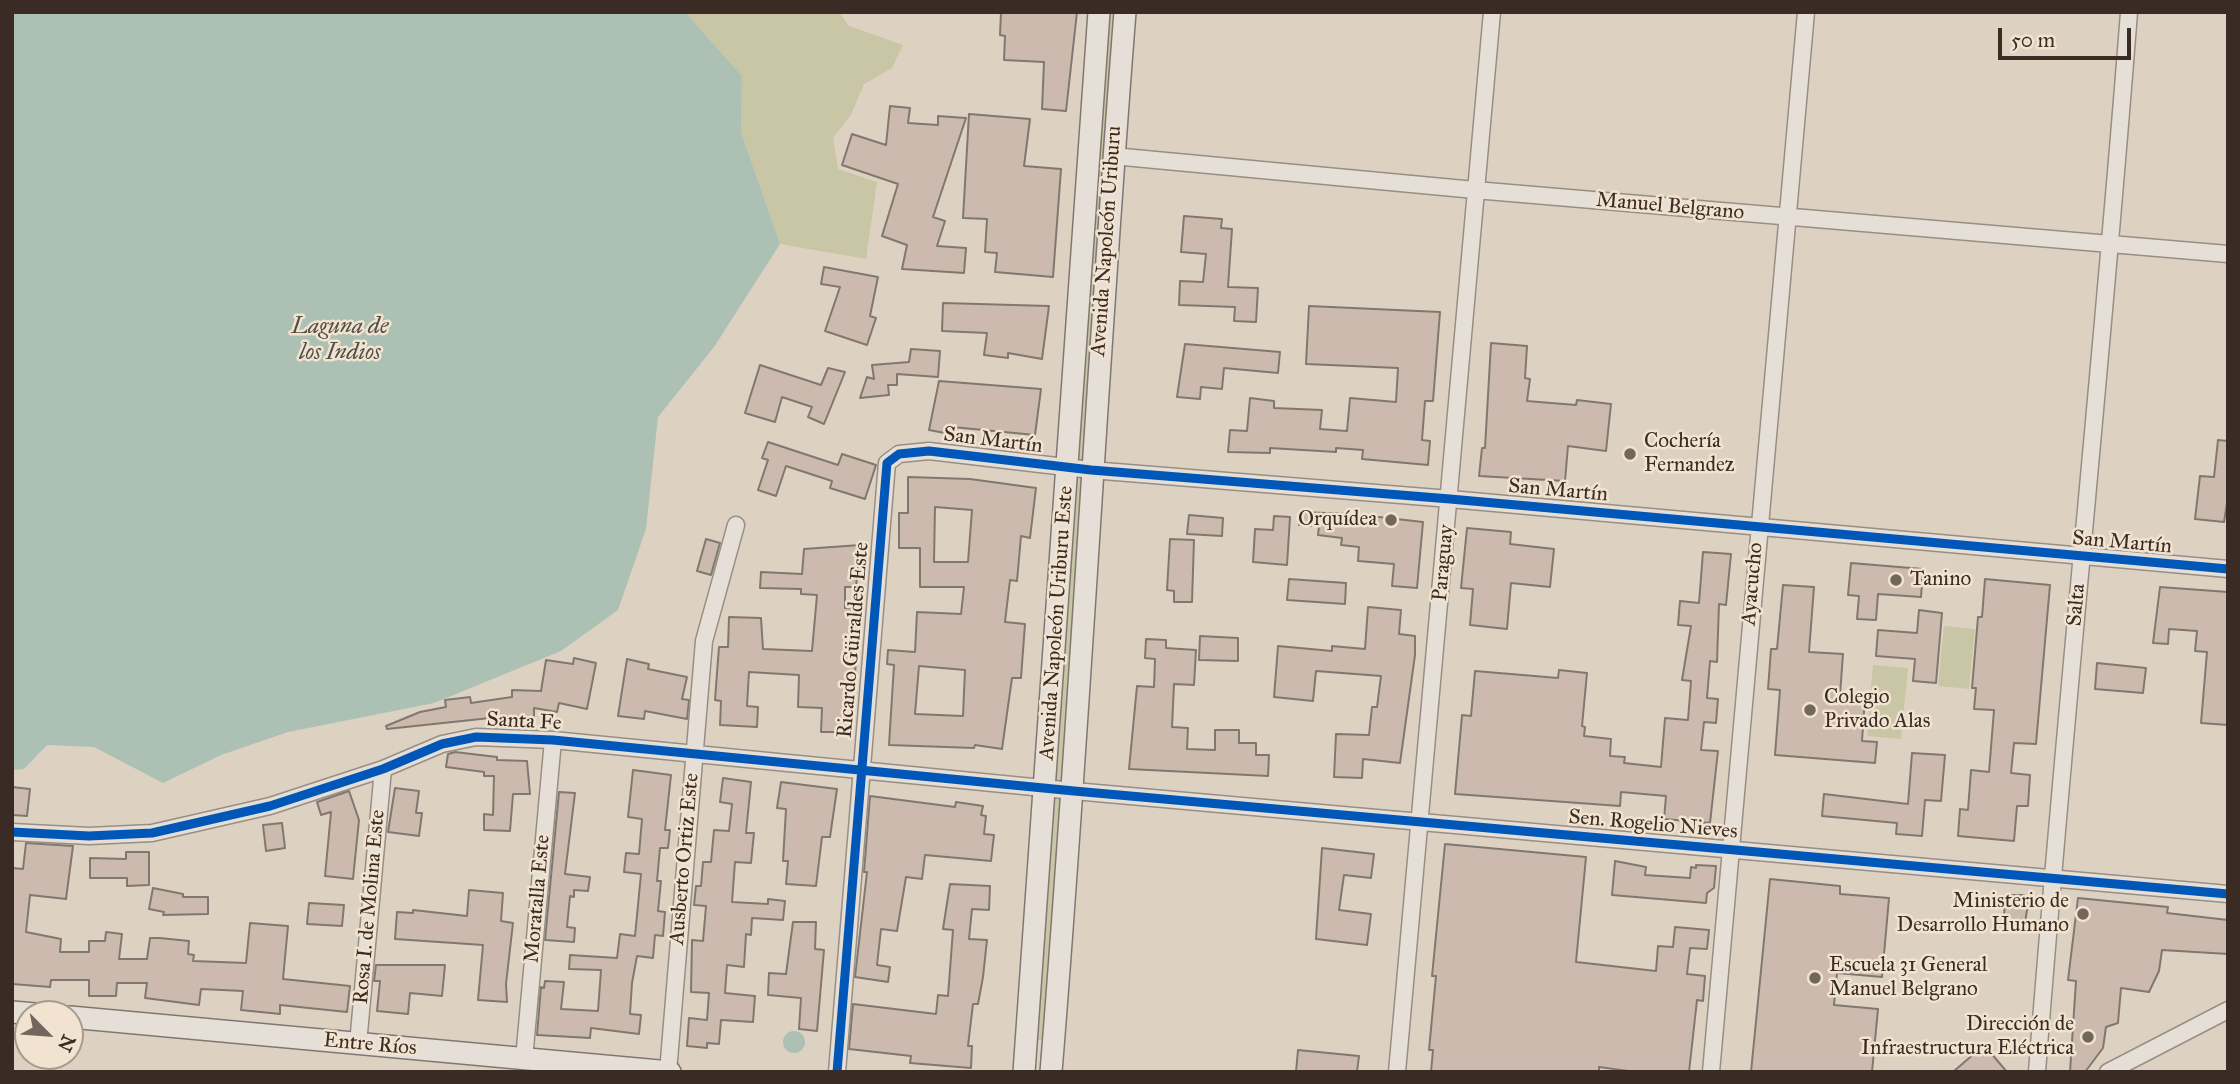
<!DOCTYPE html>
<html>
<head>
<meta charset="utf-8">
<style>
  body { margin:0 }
  #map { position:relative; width:2240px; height:1084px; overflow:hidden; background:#ddd2c2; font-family:"IM FELL Great Primer",serif }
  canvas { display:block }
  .frame { position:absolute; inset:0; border:14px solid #3a2c25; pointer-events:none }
  .north { position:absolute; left:14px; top:1000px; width:70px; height:70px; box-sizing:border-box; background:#f1e3d0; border:2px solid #a89a8c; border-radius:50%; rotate:115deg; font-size:19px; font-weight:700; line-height:28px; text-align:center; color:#3a2c25 }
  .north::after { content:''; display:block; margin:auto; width:24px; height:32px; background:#73665c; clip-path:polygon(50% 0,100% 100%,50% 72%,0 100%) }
  .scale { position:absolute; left:1998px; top:28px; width:133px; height:32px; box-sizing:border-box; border:4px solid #3a2c25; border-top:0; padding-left:9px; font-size:21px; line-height:24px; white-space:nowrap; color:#3a2c25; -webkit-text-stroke:5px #f1e3d0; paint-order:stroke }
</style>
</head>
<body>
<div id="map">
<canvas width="2240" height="1084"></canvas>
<div class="frame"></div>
<div class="north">N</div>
<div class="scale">50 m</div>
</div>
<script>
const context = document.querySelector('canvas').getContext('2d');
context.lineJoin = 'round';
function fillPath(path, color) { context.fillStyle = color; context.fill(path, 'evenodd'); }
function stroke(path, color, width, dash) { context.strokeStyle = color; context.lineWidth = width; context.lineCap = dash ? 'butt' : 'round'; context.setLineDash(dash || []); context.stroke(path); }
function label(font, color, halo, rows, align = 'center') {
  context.font = font + ' "IM FELL Great Primer",serif'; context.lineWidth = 5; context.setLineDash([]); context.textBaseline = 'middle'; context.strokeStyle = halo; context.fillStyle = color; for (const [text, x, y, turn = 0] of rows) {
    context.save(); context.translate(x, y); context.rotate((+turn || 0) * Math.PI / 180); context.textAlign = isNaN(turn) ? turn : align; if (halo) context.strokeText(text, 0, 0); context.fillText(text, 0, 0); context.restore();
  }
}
const green = new Path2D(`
  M685,12H839L849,26L903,45L892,68L864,84L851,115L833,138L838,169L877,182L866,259L780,244L741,132L742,76Z
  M1107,12H1115L1045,1040H1035Z
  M1944,626L1975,629L1969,689L1938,686Z
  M1873,665L1908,668L1901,739L1867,736Z`);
const water = new Path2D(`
  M12,12H685L742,76L741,132L780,244L714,347L658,417L646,529L618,610L561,651L434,703L288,732L221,755L163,783L94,747L47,745L24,769L12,770Z
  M783 1042a11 11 0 1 1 22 0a11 11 0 1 1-22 0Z`);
const building = new Path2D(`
  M1001,12H1077L1066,111L1042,109L1044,62L1004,60L1005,36L1000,35Z
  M890,106L910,108L908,123L938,125V116L966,118L933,217L945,221L937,246L966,248L964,273L902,269L907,245L882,236L898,184L842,165L852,134L886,145Z
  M969,114L1030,119L1024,166L1061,169L1053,277L995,272L997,253L985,252L987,219L963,218Z
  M1184,216L1222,219L1221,228L1232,229L1228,287L1258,288L1256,322L1234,321L1235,307L1179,305L1180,281L1203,282L1206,254L1181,252Z
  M824,267L878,277L870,316L876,318L867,345L825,331L840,287L821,284Z
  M943,303L1049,306L1042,359L1008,353V358L984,355L987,333L942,331Z
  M1309,306L1440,312L1433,401H1425L1422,440L1430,441L1428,465L1362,459L1363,450L1336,448V452L1270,448V453L1228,452L1230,430L1247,431L1250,398L1274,401V408L1322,410L1320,429L1347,431L1350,398L1396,402L1398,368L1306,364Z
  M1491,343L1527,346L1525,378L1530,379L1527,401L1576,405L1577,400L1611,404L1606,451L1568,446L1565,481L1479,476L1482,448H1485Z
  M1185,344L1280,352L1278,373L1224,368L1222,389L1201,387L1200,399L1177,397Z
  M911,349L940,351L938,377L897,374V385H888L889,395L860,398L867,377L874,379L872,365L909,362Z
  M760,365L821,385L828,368L845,372L824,424L808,417L812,407L782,397L775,422L745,413Z
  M939,381L1041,389L1035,435L952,427L950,434L929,430Z
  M2218,440L2228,441V497L2224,522L2195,519L2200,476L2214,477Z
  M768,442L838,465L842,454L876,465L865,499L830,488L832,481L786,466L776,496L758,490L768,460L762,458Z
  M908,477L970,479L1036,488L1030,538L1021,536L1017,581L1010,580L1005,622L1025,624L1021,678H1012L1002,749L975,745L974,748L889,745L894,665L887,664L888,650L915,652L917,612L961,614L964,587H920V548H899V513H908ZM935,507L972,510L968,562H934ZM919,666L965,670L963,716L915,714Z
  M1300,512L1352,514L1423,522L1417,588L1392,586L1394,564L1358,561L1359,547L1341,545L1342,538L1318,535L1319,526L1299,525Z
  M1189,515L1223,518L1222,536L1187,534Z
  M1274,516L1290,517L1287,565L1253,562L1255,529L1273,530Z
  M1467,528L1511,532L1510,544L1554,549L1550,587L1511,583L1507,629L1470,625L1473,589L1461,588Z
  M706,539L720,543L711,575L697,571Z
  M1170,539L1194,540L1192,602H1174V591L1167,590Z
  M860,545L856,587H845V608L863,609L861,628L854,627L852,658H856L853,709L845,708L844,732H821L822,708L798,707L799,675L749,672L747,706L758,707L757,727L720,725L721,701L715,700L717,673L719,647H728L729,617L761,618L763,649L812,651L817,595L801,594V589L760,588L761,572L802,574L804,549Z
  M1703,552L1731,554L1726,605L1719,604L1717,662L1710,661L1707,698L1718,699L1716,723L1704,722L1701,750L1718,751L1710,823L1664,819L1666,796L1621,792L1620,806L1455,794L1462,715L1471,716L1475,671L1558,678L1559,670L1587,673L1582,726L1585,727L1584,736L1611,739L1610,756L1625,757L1624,763L1661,767L1665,718L1688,720L1691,681L1682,680L1691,626L1678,625L1680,601L1699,603Z
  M1851,563L1923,569L1921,597L1878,594L1876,620L1857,619L1859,596L1848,595Z
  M1289,579L1346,583L1345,604L1287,600Z
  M1985,579L2050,585L2036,744L2014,743L2011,773L2030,775L2028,806H2017L2014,841L1958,836L1960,809L1968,810L1971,770L1989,772L1994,710L1974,709L1976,688H1972L1978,617H1982Z
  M1783,585L1814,587L1809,652L1843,654L1840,695L1865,697L1862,741L1877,742L1875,763L1775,755L1780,690L1768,689L1771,649H1777Z
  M2160,587L2228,592V725L2201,723L2207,652L2195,651L2197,631L2169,629L2168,644L2153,643Z
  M1368,607L1401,610L1399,634L1415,636V655L1400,763L1363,759L1362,778L1334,777L1336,734L1369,735L1372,707H1377L1381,676L1316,671L1313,701L1274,697L1278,646L1332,651V646L1365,649Z
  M1919,610L1942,613L1936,683L1913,681L1915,659L1876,656L1878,630L1917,633Z
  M1200,636L1238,638V661L1199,660Z
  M1146,639L1166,640V648L1196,650L1194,685L1174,684L1172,727L1188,728L1187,749L1215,750V730H1239V743H1256V755H1269L1268,776L1129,769L1137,686L1154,687L1155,659L1145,658Z
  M574,658L596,663L587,709L559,703L557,712L534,708V717L490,716V718L387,729L386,726L420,712L446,707L445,700L470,697L471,703L512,697V690L541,691L546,660L573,664Z
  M627,659L649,664L648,669L687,677L682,699L689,700L687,719L645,711L644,719L618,716Z
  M2097,663L2146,668L2143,693L2095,689Z
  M455,752L497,757V760L527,761L530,794H513L510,831L484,830V814L493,815L494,776H484V772L446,767L448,754Z
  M1912,753L1945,755L1941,801L1925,800L1922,836L1896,834L1897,823L1822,816L1824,794L1908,804Z
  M633,770L671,775L665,830H670L668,848H660L657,881H661L658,911L665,912L663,936L655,935L653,958L637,956L632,983L630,1014L641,1015L639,1034L591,1028L590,1038L537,1035L541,987L544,988L545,981L564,982L561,1009L598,1011L601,970L569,969L570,955L617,958L620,934L635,936L641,874L624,872L626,853L639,854L642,819L628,817Z
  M723,778L751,782L746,833H754L751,863L735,862L732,902L768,904V899L785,901L783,920L752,918L751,935L746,934L744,967L727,965L725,993L755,996L753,1022L721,1020L719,1044L707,1043V1048L687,1046L689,1018L707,1020L709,993L691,992L692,940L703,941L706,906L694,905L696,886H701L703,862H711L714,830L729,831L732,804L720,802Z
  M781,782L837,789L830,837H822L816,886L786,884L788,861H783L786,809L777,808Z
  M12,787L30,789L27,816L12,815Z
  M395,788L419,791L416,813H422L419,836L388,832Z
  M349,791L359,820L353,879L325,876L331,812L321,815L317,802Z
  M559,792L575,793L565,874L590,877L588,891L574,890V897L570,896L567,927L575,928L574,942L545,940Z
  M870,796L955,807L956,802L983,806L981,815L986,816L984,834L994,835L991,861L925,855L922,879L906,877L897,931L881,929L877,965L890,967L888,982L855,977L867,872H864Z
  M282,823L285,848L266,851L263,825Z
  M26,843L73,846L66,899L30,895L26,932L61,939L60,952H89V941H105L106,932L122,934L119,959H147L150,938H160L189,941L188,954L194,955L193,961L246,963L250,923L288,926L283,979L350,986L347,1012L280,1005V1014L241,1010L243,991L201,989L199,1005L145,998L147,983H117L116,996H89V980H51L50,987L12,984V868L23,869Z
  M1445,844L1586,857L1576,962L1656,971L1658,946L1673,947L1675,927L1709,930L1707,949L1690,948L1687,974L1705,976L1703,1001L1697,1000L1689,1072H1636L1599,1067V1072H1431L1433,1050H1429L1436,976H1432Z
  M1322,848L1374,854L1371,878L1344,875L1339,910L1371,914L1367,945L1316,939Z
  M126,852H149V885L127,886V878H90V858L126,859Z
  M1615,861L1646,867L1645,875L1690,878L1691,867L1696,868V865L1716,866L1714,888L1707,893L1706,903L1612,895Z
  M1770,879L1840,886V894L1889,898L1882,977L1837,973L1834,1005L1878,1009L1872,1072H1751Z
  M950,884L990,886L989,910L972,909L969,939L987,940L983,977L978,1004H973L968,1046H972L971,1068L910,1063L911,1056L849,1049L853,1004L936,1014L938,995L948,996L953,930L943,929Z
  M153,888L183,894V897H208V914L163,915L164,912L149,909Z
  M469,890L503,893L501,921L513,923L506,984L507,1002L478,1000L483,945L395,939L397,912L413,913V910L467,916Z
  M2006,895H2024L2028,904L2024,929L2003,924Z
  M2078,898L2168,907L2167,913L2228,920V954L2162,950L2159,971L2149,992L2121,988L2118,1023L2106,1027L2103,1048L2085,1072H2070L2076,981L2068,980Z
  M309,903L344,905L342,926L307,924Z
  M793,922H816L815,949L824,950L817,1031L799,1029L801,998L768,995L769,973L786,974Z
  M376,965H445L442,996L410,993L408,1014L377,1011L380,981H374Z
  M1984,1045L2007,1072H1953Z
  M1298,1050L1359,1056L1357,1072H1296Z`);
const minor = new Path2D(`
  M1113,156L1475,190L2228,254
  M12,832L89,836L152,833L270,806L383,769L442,744L476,737L553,740L1074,791L2228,894
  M358,1044L383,769
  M524,1059L553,740
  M668,1072L704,641L736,525
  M837,1072L887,463L899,454L929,451L1091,470L1450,499L2228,569
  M1397,1072L1492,12
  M1711,1072L1806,12
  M2037,1072C2064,718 2102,366 2129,12
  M2108,1072L2228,1010`);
const secondary = new Path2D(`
  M12,1012L35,1014
  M70,1017L670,1072
  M1024,1072L1099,12
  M1051,1072C1080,719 1097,365 1125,12`);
const cycleway = new Path2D(`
  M12,832L89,836L152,833L270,806L383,769L442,744L476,737L553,740L1074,791L2228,894
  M837,1072L887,463L899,454L929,451L1091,470L1450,499L2228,569`);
const markers = [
  [1630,454,7,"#73665c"],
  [1391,520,7,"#73665c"],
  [1896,580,7,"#73665c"],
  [1810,710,7,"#73665c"],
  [2083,914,7,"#73665c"],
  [1815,978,7,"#73665c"],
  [2088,1037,7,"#73665c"]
];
const streetNames = [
  ["Manuel Belgrano",1670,207,5],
  ["Avenida Napoleón Uriburu",1107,241,-86],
  ["San Martín",993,441,7],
  ["San Martín",1558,491,5],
  ["San Martín",2122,543,5],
  ["Paraguay",1444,563,-85],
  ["Ayacucho",1753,584,-85],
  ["Salta",2077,605,-85],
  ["Avenida Napoleón Uriburu Este",1057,623,-86],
  ["Ricardo Güiraldes Este",854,640,-85],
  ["Santa Fe",524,722,3],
  ["Sen. Rogelio Nieves",1653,825,5],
  ["Ausberto Ortiz Este",685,859,-85],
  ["Moratalla Este",538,899,-85],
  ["Rosa I. de Molina Este",370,907,-85],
  ["Entre Ríos",370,1045,5]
];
const poiNames = [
  ["Cochería",1644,442],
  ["Fernandez",1644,466],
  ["Orquídea",1377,520,"right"],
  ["Tanino",1910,580],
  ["Colegio",1824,698],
  ["Privado Alas",1824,722],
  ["Ministerio de",2069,902,"right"],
  ["Desarrollo Humano",2069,926,"right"],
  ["Escuela 31 General",1829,966],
  ["Manuel Belgrano",1829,990],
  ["Dirección de",2074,1025,"right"],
  ["Infraestructura Eléctrica",2074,1049,"right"]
];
const waterNames = [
  ["Laguna de",340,327],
  ["los Indios",340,353]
];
fillPath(green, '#c8c6a5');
fillPath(water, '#acc0b3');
fillPath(building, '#cbbaad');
stroke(building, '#807870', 2);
stroke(minor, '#978e84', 19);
stroke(secondary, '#807870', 24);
stroke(minor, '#e5dfd7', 16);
stroke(secondary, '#e5dfd7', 21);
stroke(cycleway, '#0057b8', 9);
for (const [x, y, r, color] of markers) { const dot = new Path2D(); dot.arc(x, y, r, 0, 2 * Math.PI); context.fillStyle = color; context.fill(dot); stroke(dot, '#f1e3d0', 2.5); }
label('21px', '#3a2c25', '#f1e3d0', streetNames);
label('21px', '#3a2c25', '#f1e3d0', poiNames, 'left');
label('italic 23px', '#514f47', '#f1e3d0', waterNames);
</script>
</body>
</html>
